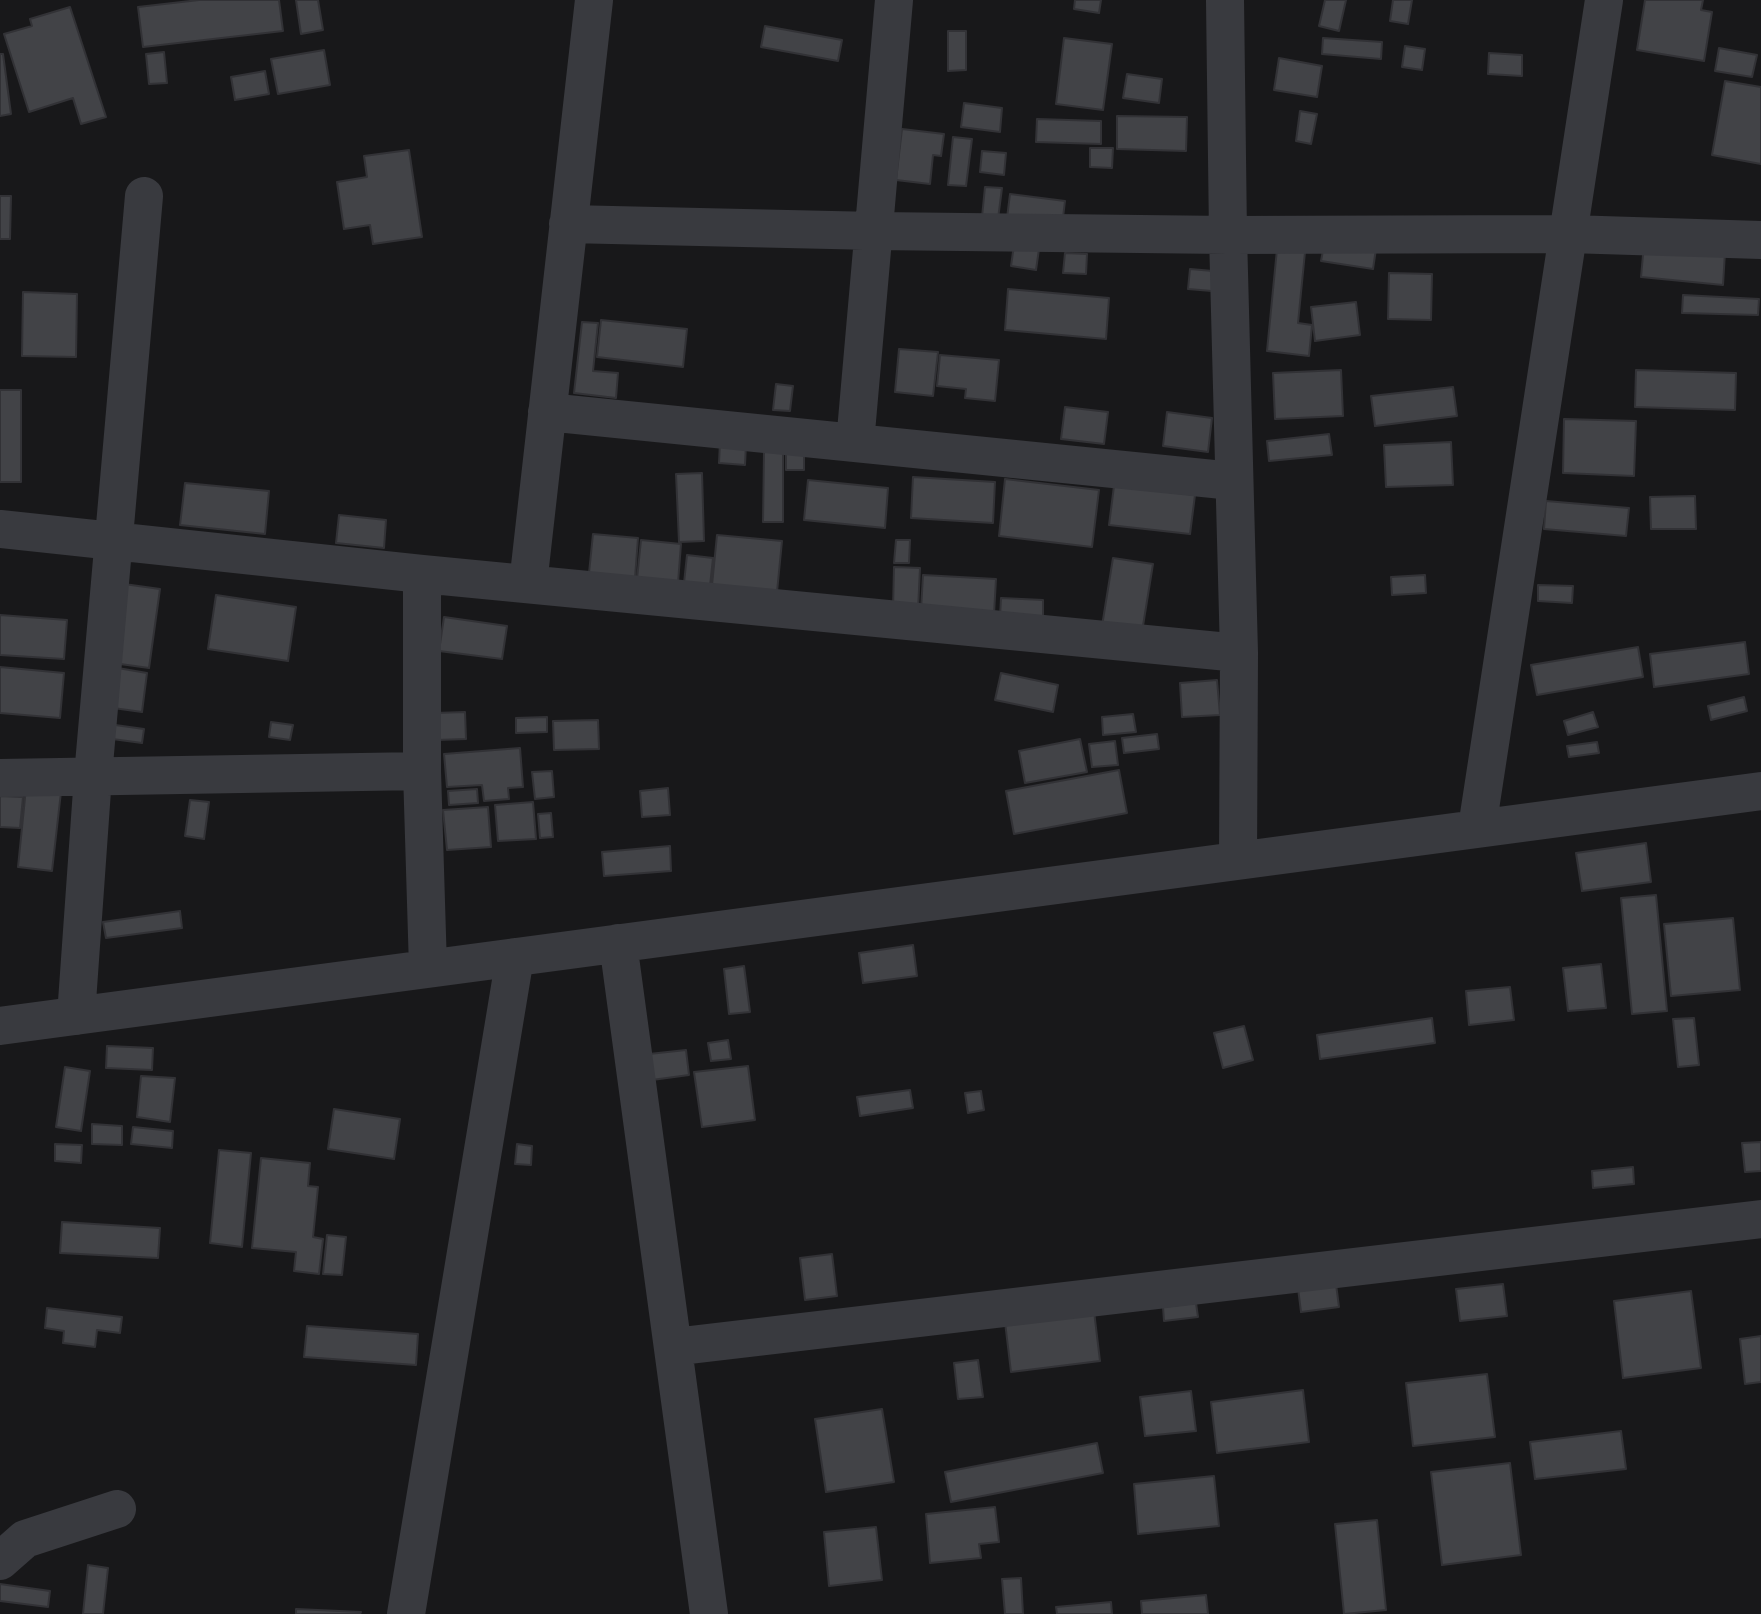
<!DOCTYPE html>
<html>
<head>
<meta charset="utf-8">
<style>
  body { margin:0 }
  canvas { display:block; background:#18181a }
</style>
</head>
<body>
<canvas width="1761" height="1614"></canvas>
<script>
const context = document.querySelector('canvas').getContext('2d');
context.lineJoin = 'round';
function fillPath(path, color) { context.fillStyle = color; context.fill(path, 'evenodd'); }
function stroke(path, color, width, dash) { context.strokeStyle = color; context.lineWidth = width; context.lineCap = dash ? 'butt' : 'round'; context.setLineDash(dash || []); context.stroke(path); }
const building = new Path2D(`
  M199,0H279L283,31L143,47L138,7Z
  M296,0H318L323,30L301,34Z
  M1075,0H1101L1099,13L1074,9Z
  M1325,0H1346L1339,31L1319,26Z
  M1393,0H1412L1408,24L1390,21Z
  M1645,0H1703L1701,10L1712,12L1704,61L1637,50Z
  M70,7L106,117L81,124L73,98L29,112L4,34L32,26L30,19Z
  M765,26L842,40L838,61L761,47Z
  M948,31H966V70L948,71Z
  M1064,38L1112,44L1103,110L1056,104Z
  M1323,38L1382,42L1381,59L1322,54Z
  M1405,46L1425,49L1422,70L1402,67Z
  M1719,48L1757,55L1752,77L1715,71Z
  M324,50L330,85L278,94L271,59Z
  M164,52L167,83L149,84L146,54Z
  M1489,53L1522,55V76L1488,74Z
  M0,54H3L11,114L0,116Z
  M1279,58L1322,66L1317,97L1274,90Z
  M265,71L269,94L235,100L231,77Z
  M1127,74L1162,79L1159,103L1123,98Z
  M1725,81L1761,87V164L1712,155Z
  M964,103L1002,108L1000,132L961,127Z
  M1300,111L1317,114L1311,144L1296,141Z
  M1117,116L1187,117L1186,151L1117,149Z
  M1037,119L1101,121V144L1036,142Z
  M902,129L944,134L941,156L933,155L930,184L896,180Z
  M953,137L972,139L966,186L948,185Z
  M1090,148H1113L1112,168L1090,167Z
  M409,150L422,237L373,244L370,225L344,229L337,182L367,177L364,156Z
  M982,151L1006,153L1004,175L980,172Z
  M985,187L1002,188L998,219L982,217Z
  M1010,194L1065,201L1062,226L1007,218Z
  M0,196H11L10,239H0Z
  M1325,240L1376,249L1373,269L1321,261Z
  M1644,244L1725,252L1723,285L1641,277Z
  M1014,245L1039,249L1036,270L1011,266Z
  M1277,249L1305,252L1298,323L1312,325L1309,356L1267,351Z
  M1065,253L1087,254L1086,274L1063,273Z
  M1190,269L1213,271L1212,291L1188,289Z
  M1389,273L1432,274L1431,320L1388,319Z
  M1008,289L1109,298L1106,339L1005,330Z
  M23,292L77,294L76,357L22,356Z
  M1683,295L1759,299L1758,315L1682,313Z
  M1356,302L1360,335L1315,341L1311,307Z
  M601,320L687,329L683,367L597,357Z
  M582,322L598,323L593,371L618,373L616,398L574,393Z
  M899,349L938,352L933,396L895,392Z
  M940,355L999,360L995,401L965,398L966,389L937,386Z
  M1341,370L1343,416L1275,419L1273,373Z
  M1636,370L1736,373L1735,410L1635,407Z
  M776,384L793,386L790,411L773,410Z
  M1453,387L1457,416L1375,426L1371,396Z
  M0,390H21V482H0Z
  M1065,407L1108,412L1104,444L1061,439Z
  M1167,412L1212,418L1208,452L1163,446Z
  M1564,419L1636,421L1634,476L1563,473Z
  M1329,434L1332,455L1269,461L1267,441Z
  M720,442L746,444L745,465L719,463Z
  M1451,442L1453,485L1386,487L1384,445Z
  M804,449V470H786V450Z
  M764,452H783V522H763Z
  M702,473L704,541L679,542L676,474Z
  M913,477L995,482L993,523L911,518Z
  M1005,479L1099,490L1092,547L999,536Z
  M808,480L888,488L885,528L804,520Z
  M185,483L269,491L265,534L180,525Z
  M1114,486L1195,495L1190,534L1109,525Z
  M1695,496L1696,529H1651L1650,497Z
  M1546,501L1629,508L1626,536L1544,529Z
  M339,515L386,520L384,548L336,543Z
  M593,534L638,538L635,578L589,573Z
  M717,535L782,541L777,592L712,585Z
  M641,540L681,544L678,583L637,579Z
  M896,540H910L909,563H894Z
  M687,555L713,558L710,586L684,583Z
  M1113,558L1153,564L1142,632L1102,626Z
  M894,567L920,568L918,610L893,609Z
  M923,575L996,579L994,614L921,610Z
  M1425,575L1426,593L1392,595L1391,577Z
  M124,584L160,589L149,668L113,663Z
  M1538,585L1573,586L1572,603L1538,601Z
  M216,595L296,607L288,661L208,649Z
  M1001,598L1043,600V619L1000,617Z
  M0,615L67,620L64,659L0,655Z
  M444,617L507,626L502,659L439,651Z
  M1745,642L1749,674L1654,687L1650,654Z
  M1638,647L1643,677L1537,695L1531,665Z
  M0,667L64,673L60,718L0,713Z
  M112,667L147,673L142,712L106,707Z
  M1001,673L1058,685L1053,712L995,700Z
  M1217,680L1220,715L1182,717L1180,683Z
  M1744,697L1747,711L1711,720L1708,706Z
  M465,712L466,739L436,740L435,713Z
  M1593,712L1598,727L1568,735L1564,721Z
  M1133,714L1136,732L1103,735L1102,717Z
  M547,717V732L516,733V718Z
  M598,720L599,749L554,750L553,721Z
  M271,722L293,725L290,740L269,737Z
  M108,724L144,729L142,743L105,738Z
  M1157,734L1159,749L1124,753L1122,738Z
  M1080,739L1087,772L1025,783L1019,751Z
  M1115,741L1118,765L1092,767L1089,744Z
  M1597,742L1599,753L1569,757L1567,746Z
  M520,748L523,787L508,788L509,799L484,801L482,785L447,787L444,754Z
  M1119,770L1127,813L1014,834L1006,791Z
  M552,771L554,797L535,799L532,772Z
  M26,788L61,792L52,871L18,867Z
  M668,788L670,815L642,817L640,791Z
  M477,789L478,803L449,805L448,791Z
  M0,796L23,797L20,828L0,827Z
  M190,800L209,802L204,839L185,836Z
  M533,802L536,839L498,841L495,805Z
  M488,807L491,847L447,850L443,810Z
  M551,813L553,837L540,838L538,814Z
  M1646,843L1651,882L1582,891L1576,853Z
  M670,846L671,871L604,876L602,852Z
  M1656,895L1667,1011L1632,1014L1621,898Z
  M180,911L182,928L106,938L103,922Z
  M1733,918L1740,990L1671,996L1664,924Z
  M913,945L917,976L863,983L859,953Z
  M1601,964L1606,1008L1568,1011L1563,968Z
  M744,966L750,1012L729,1014L724,969Z
  M1510,987L1514,1020L1469,1025L1466,991Z
  M1432,1018L1435,1043L1320,1059L1317,1035Z
  M1694,1018L1699,1065L1678,1067L1673,1019Z
  M1244,1026L1253,1060L1223,1068L1214,1033Z
  M728,1040L731,1059L711,1061L708,1043Z
  M107,1046L153,1048L152,1070L106,1068Z
  M686,1050L689,1075L652,1080L649,1054Z
  M748,1066L755,1120L702,1127L694,1072Z
  M65,1067L90,1071L81,1131L56,1127Z
  M141,1076L175,1078L170,1122L137,1117Z
  M910,1090L913,1108L860,1116L857,1097Z
  M981,1091L984,1110L968,1113L965,1093Z
  M334,1109L400,1119L394,1159L328,1149Z
  M92,1124L122,1126V1145L92,1144Z
  M133,1127L173,1131L172,1148L131,1144Z
  M1761,1142V1171L1745,1172L1742,1143Z
  M55,1144L82,1145L81,1163L55,1161Z
  M517,1144L532,1146L531,1165L515,1164Z
  M219,1150L251,1153L242,1247L210,1243Z
  M261,1158L310,1163L308,1186L318,1187L313,1237L323,1239L319,1274L294,1271L296,1252L252,1248Z
  M1633,1167L1634,1184L1593,1188L1592,1171Z
  M62,1222L160,1228L158,1258L60,1253Z
  M327,1235L346,1237L342,1275L323,1274Z
  M832,1254L837,1296L805,1300L800,1258Z
  M1336,1284L1339,1307L1301,1312L1298,1288Z
  M1503,1284L1507,1316L1460,1321L1456,1289Z
  M1691,1291L1701,1368L1623,1378L1614,1301Z
  M1196,1303L1198,1317L1164,1321L1163,1307Z
  M47,1308L122,1317L120,1333L97,1330L95,1347L63,1343L64,1331L45,1328Z
  M1094,1311L1100,1361L1011,1372L1005,1322Z
  M307,1326L418,1334L416,1365L304,1357Z
  M1761,1336V1382L1745,1384L1740,1339Z
  M978,1360L983,1397L958,1399L954,1363Z
  M1487,1374L1495,1437L1413,1446L1406,1383Z
  M1303,1390L1309,1442L1217,1453L1211,1402Z
  M1191,1391L1196,1431L1145,1436L1140,1397Z
  M882,1409L894,1482L826,1492L815,1419Z
  M1621,1431L1626,1469L1535,1479L1530,1442Z
  M1097,1443L1103,1473L951,1502L945,1472Z
  M1510,1463L1521,1555L1442,1565L1431,1472Z
  M1214,1476L1219,1526L1138,1534L1134,1484Z
  M995,1507L999,1542L979,1544L981,1558L930,1563L926,1514Z
  M1377,1520L1386,1610L1344,1614L1335,1524Z
  M876,1527L882,1580L829,1586L824,1532Z
  M88,1565L108,1568L103,1614H83Z
  M1021,1578L1023,1614H1005L1002,1579Z
  M0,1584L50,1591L48,1607L0,1601Z
  M1206,1595L1208,1614H1142L1141,1601Z
  M1111,1602L1112,1614H1057L1056,1607Z
  M296,1609L361,1612L360,1614H296Z`);
const minor = new Path2D(`
  M1225,0L1228,235L1239,653L1238,860
  M568,224L875,231L1228,235L1569,234L1761,240
  M547,412L1233,481
  M855,443L894,0
  M0,529L422,574L1239,653
  M422,574V771L428,968
  M528,584L594,0
  M0,778L422,771
  M1477,828L1604,0
  M618,943L709,1614
  M76,1016L93,776L144,196
  M0,1026L1761,791
  M673,1347L1761,1219
  M0,1561L25,1539L117,1509
  M406,1614L515,957`);
fillPath(building, '#424347');
stroke(building, '#323236', 2);
stroke(minor, '#393a3f', 38);
</script>
</body>
</html>
